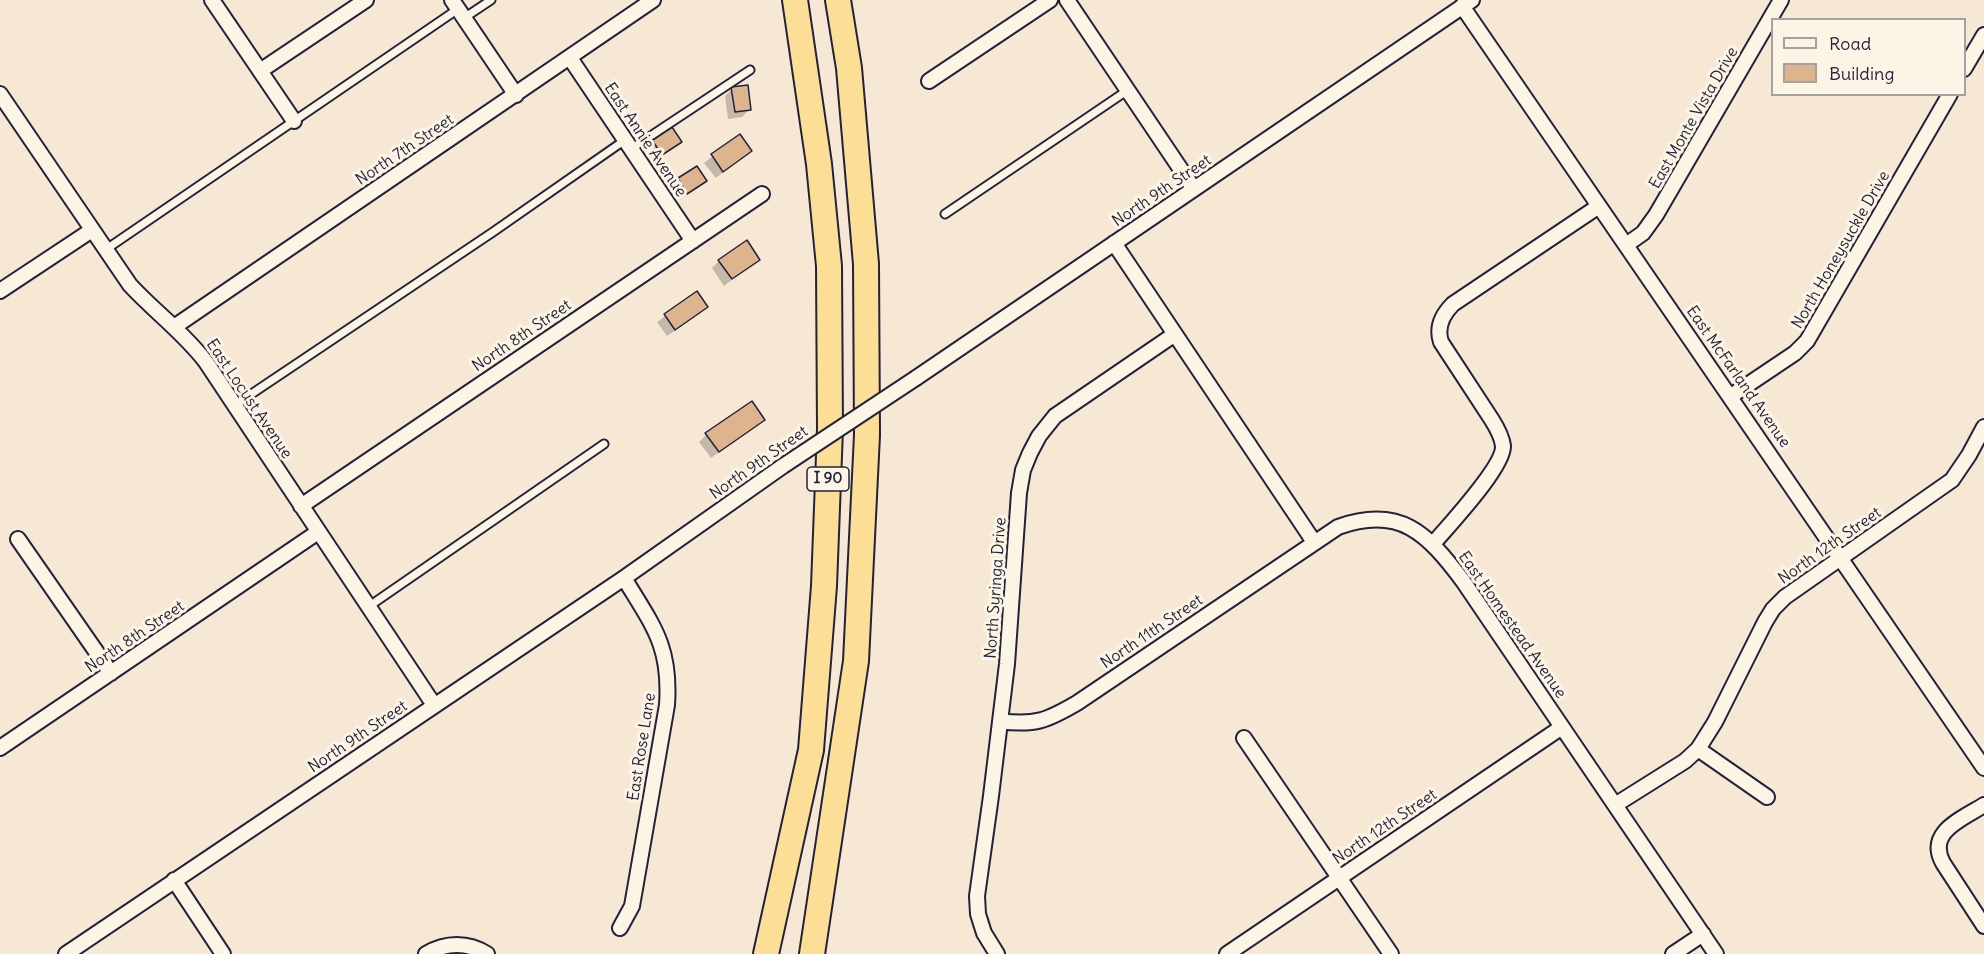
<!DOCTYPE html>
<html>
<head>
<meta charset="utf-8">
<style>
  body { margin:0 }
  #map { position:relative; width:1984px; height:954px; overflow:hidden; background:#f6e8d4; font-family:Delius,sans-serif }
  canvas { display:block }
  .legend { position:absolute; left:1771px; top:18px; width:195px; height:78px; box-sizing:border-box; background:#fcf5e5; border:2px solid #a5a1a1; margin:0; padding:8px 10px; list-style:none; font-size:18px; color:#22223b }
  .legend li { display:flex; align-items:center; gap:12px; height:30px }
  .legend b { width:30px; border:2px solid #a5a1a1 }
</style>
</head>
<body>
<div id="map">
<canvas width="1984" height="954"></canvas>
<ul class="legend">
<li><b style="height:8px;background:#fcf5e5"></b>Road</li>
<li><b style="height:16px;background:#ddb48e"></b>Building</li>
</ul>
</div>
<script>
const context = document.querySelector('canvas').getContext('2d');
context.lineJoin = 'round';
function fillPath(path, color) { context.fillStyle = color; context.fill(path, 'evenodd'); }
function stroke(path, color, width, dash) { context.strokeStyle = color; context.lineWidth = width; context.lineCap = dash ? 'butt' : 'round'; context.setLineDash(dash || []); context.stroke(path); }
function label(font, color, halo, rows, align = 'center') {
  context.font = font + ' Delius,sans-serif'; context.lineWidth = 6; context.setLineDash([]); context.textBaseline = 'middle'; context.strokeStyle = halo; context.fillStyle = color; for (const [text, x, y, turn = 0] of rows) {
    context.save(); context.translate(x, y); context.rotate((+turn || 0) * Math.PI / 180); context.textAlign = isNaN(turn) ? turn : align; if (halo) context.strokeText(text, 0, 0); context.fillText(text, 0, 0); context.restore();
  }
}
const shadow = new Path2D(`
  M732,89L750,109L742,117L728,119L725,96Z
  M671,129L680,142L654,162L646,149Z
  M739,136L750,151L716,178L704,163Z
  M696,168L705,181L680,200L671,187Z
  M759,259L724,286L712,268L719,261Z
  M697,293L707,307L699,314L667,336L657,322Z
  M763,420L755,427L711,458L699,442L706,435Z`);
const building = new Path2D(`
  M748,85L751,110L735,112L731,87Z
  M672,127L682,142L662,155L652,140Z
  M740,134L752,151L723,172L711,154Z
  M697,166L707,181L687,194L678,178Z
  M747,240L760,260L732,279L718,260Z
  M697,291L708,307L675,330L664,314Z
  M752,401L765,420L719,452L705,433Z`);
const lane = new Path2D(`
  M464,18L491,0
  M631,149L750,70
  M945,214L1128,90
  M105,250L458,9
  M235,405L493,232L625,140
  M368,607L604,444`);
const street = new Path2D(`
  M212,0L294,121
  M452,0L516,95
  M1067,0L1194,189
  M1462,6L1984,768
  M570,58L693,241
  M1964,69L1984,35
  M260,71L366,0
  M929,81L1050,0
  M0,94L130,285C155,312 184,333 206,362L434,705
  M1114,243L1314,542
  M1626,245L1643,233L1656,215L1781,0
  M0,291L92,230
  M174,327L653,0
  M916,378L1472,0
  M1731,396L1795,353L1807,341L1950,94
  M301,506L762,194
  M18,539L111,673
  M1433,544C1448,526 1504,467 1503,446C1502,437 1497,428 1492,420L1441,342C1436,327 1442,315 1453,304L1599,206
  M1000,721C1035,726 1048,720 1077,703L1338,527C1400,505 1427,533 1463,581L1716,954
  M1244,738L1391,954
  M0,748L318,532
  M1698,749L1767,797
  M1615,805L1685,761L1698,749L1715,722L1765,622L1773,609L1785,597L1952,480L1969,455L1984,427
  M1984,805C1962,819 1926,832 1943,863L1984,926
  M174,880L223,954
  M620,928L632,906L667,705C671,646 653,626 624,578
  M66,954L624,578L783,466
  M426,954C446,942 468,942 487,954
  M997,954L984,933L978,914L977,896L991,796L1007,664L1019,493L1023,470L1030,453L1039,436L1055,416L1175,334
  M1227,954L1562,727
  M1673,954L1703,934`);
const highway = new Path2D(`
  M766,954L811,750L824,586L830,429L829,266L819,164L795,0
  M812,954L856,661L867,435L866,264L849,68L838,0`);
const streetBridge = new Path2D(`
  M783,466L916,378`);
const shields = [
  [828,479,42]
];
const shieldNames = [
  ["I 90",828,479]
];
const streetNames = [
  ["East Monte Vista Drive",1694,118,-60],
  ["East Annie Avenue",645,140,56],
  ["North 7th Street",405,150,-34],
  ["North 9th Street",1162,191,-34],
  ["North Honeysuckle Drive",1841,250,-60],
  ["North 8th Street",522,336,-34],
  ["East McFarland Avenue",1738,377,55],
  ["East Locust Avenue",249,399,56],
  ["North 9th Street",759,463,-35],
  ["North 12th Street",1830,546,-35],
  ["North Syringa Drive",996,588,-86],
  ["East Homestead Avenue",1512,625,55],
  ["North 11th Street",1152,632,-34],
  ["North 8th Street",135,637,-34],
  ["North 9th Street",358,737,-34],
  ["East Rose Lane",642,747,-81],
  ["North 12th Street",1385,827,-34]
];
fillPath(shadow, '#0003');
fillPath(building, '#ddb48e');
stroke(building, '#22223b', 1.5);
stroke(lane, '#22223b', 11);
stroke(street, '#22223b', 18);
stroke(highway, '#22223b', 28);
stroke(lane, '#fcf5e5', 7);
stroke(street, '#fcf5e5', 14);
stroke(highway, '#fdde96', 24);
stroke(streetBridge, '#22223b', 18, []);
stroke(streetBridge, '#fcf5e5', 14);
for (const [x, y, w] of shields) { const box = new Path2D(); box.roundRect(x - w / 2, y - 12, w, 24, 4.5); context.fillStyle = '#fcf5e5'; context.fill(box); stroke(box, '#22223b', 1.5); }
label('bold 15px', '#22223b', null, shieldNames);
label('16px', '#22223b', '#fcf5e5', streetNames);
</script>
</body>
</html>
